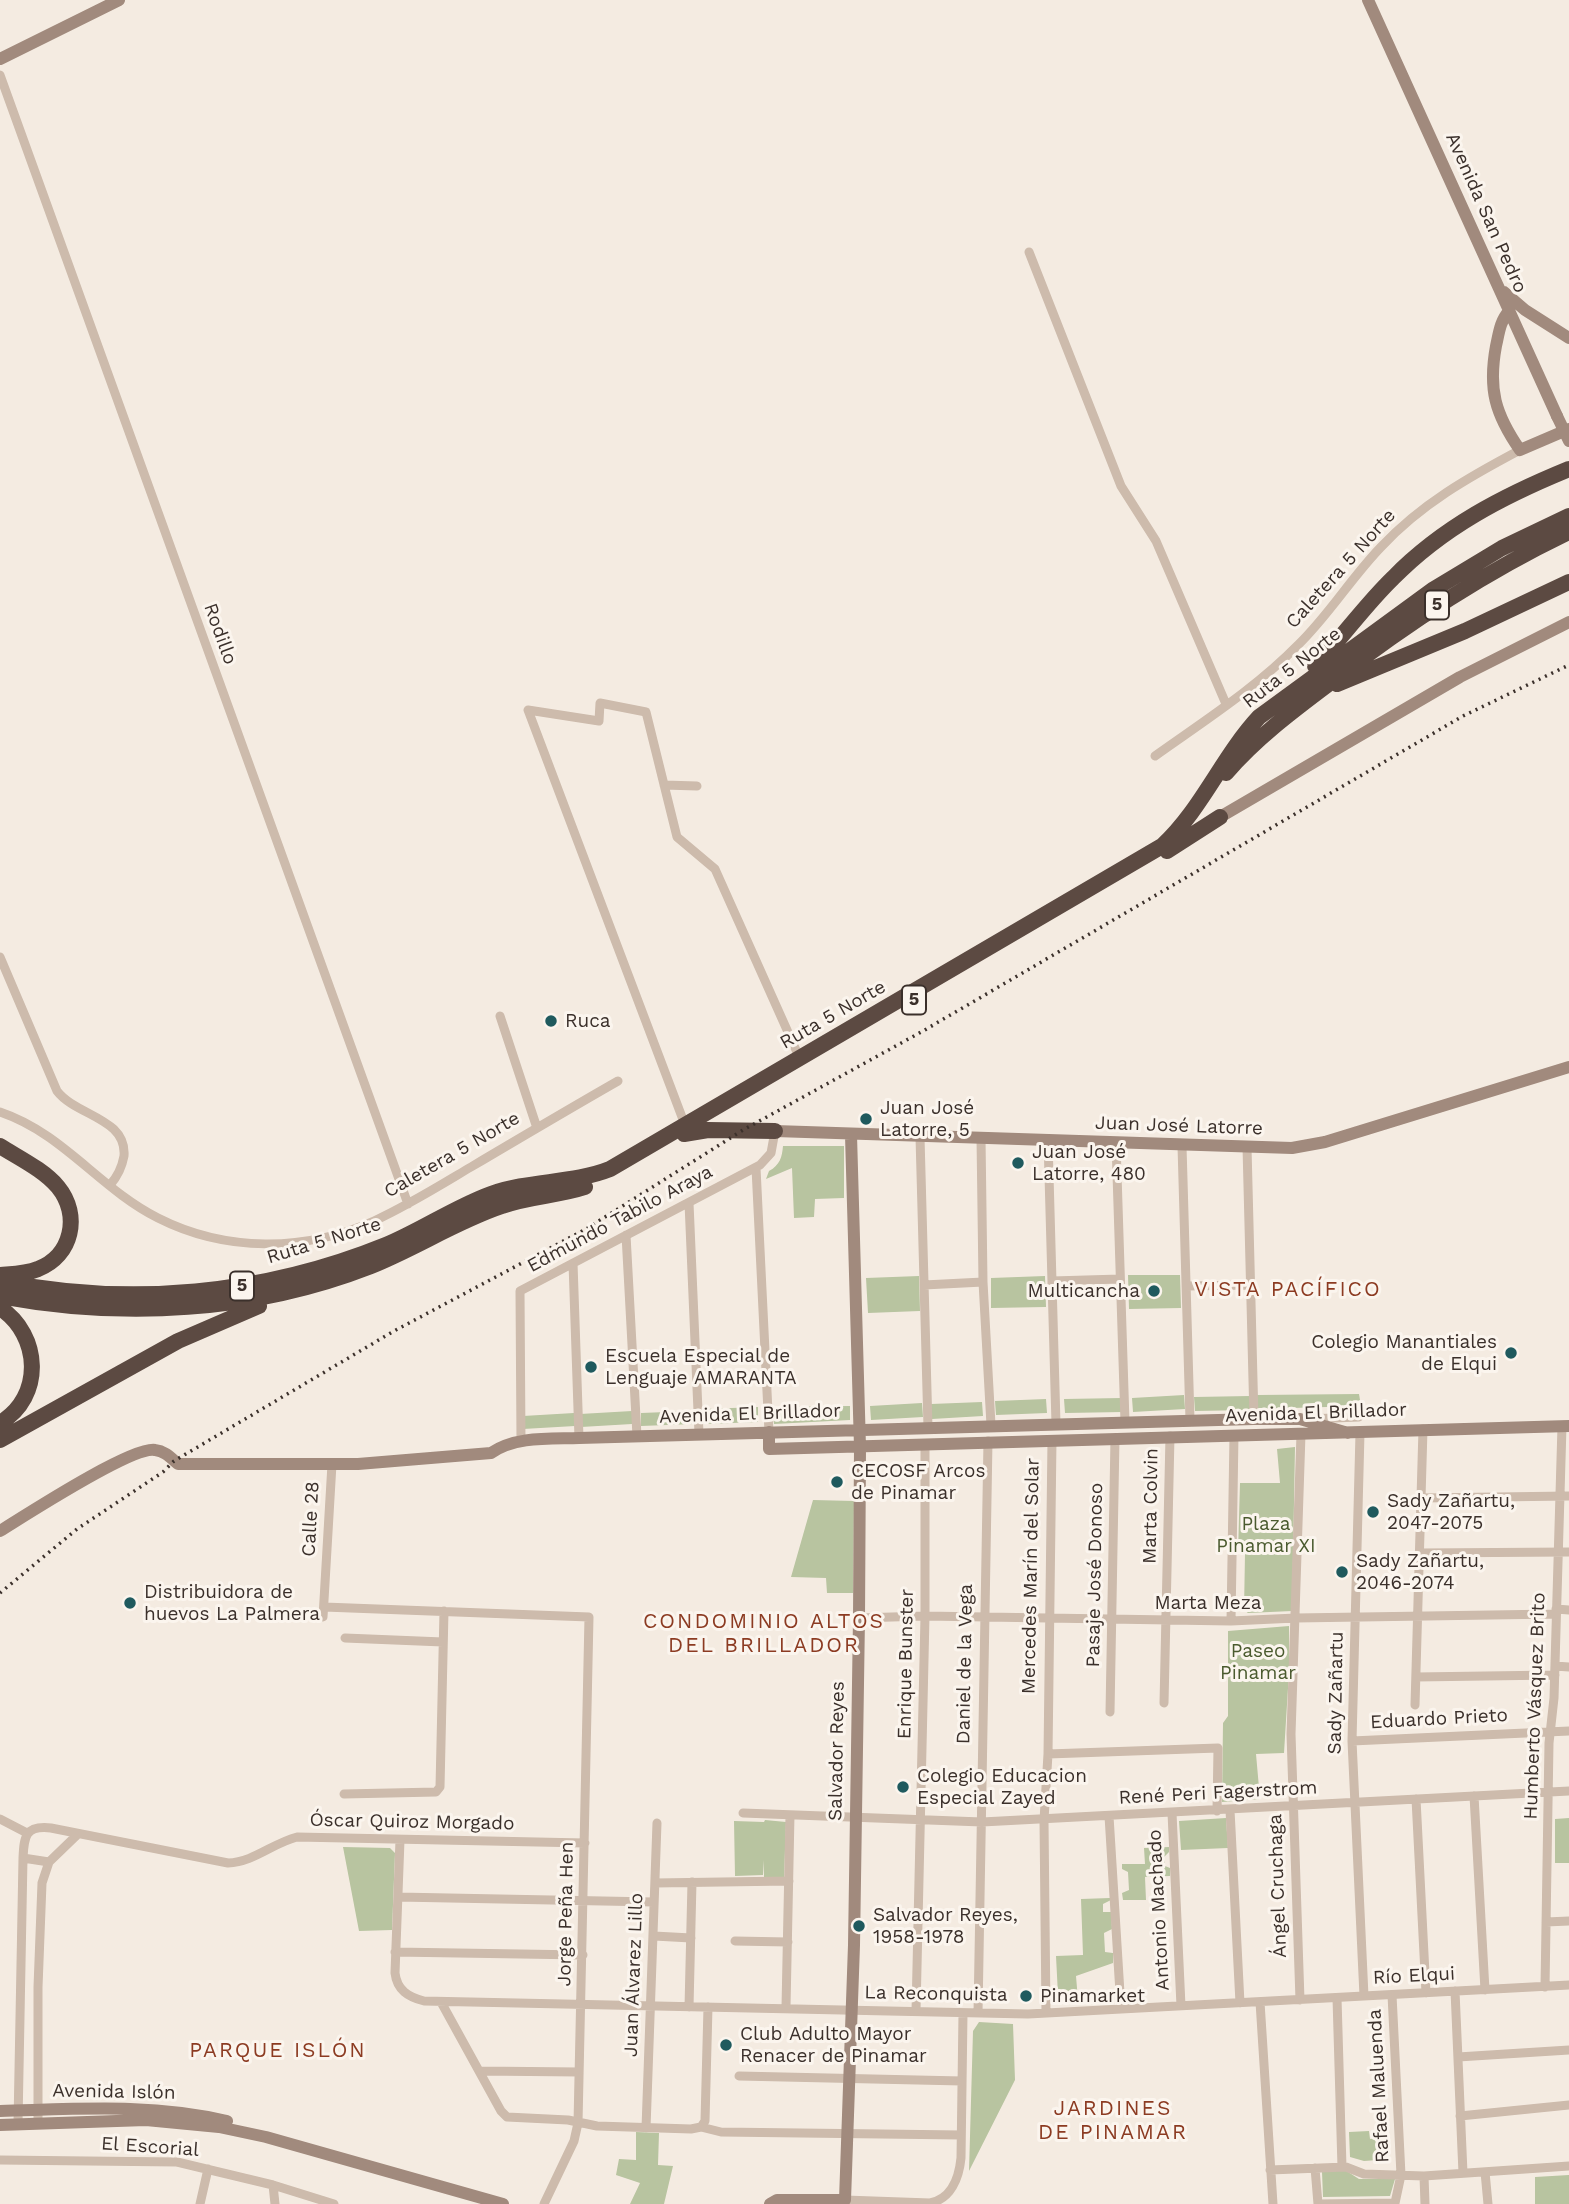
<!DOCTYPE html>
<html>
<head>
<meta charset="utf-8">
<style>
  body { margin:0 }
  canvas { display:block; background:#f4ebe1 }
</style>
</head>
<body>
<canvas width="1569" height="2204"></canvas>
<script>
const context = document.querySelector('canvas').getContext('2d');
context.lineJoin = 'round';
function fillPath(path, color) { context.fillStyle = color; context.fill(path, 'evenodd'); }
function stroke(path, color, width, dash) { context.strokeStyle = color; context.lineWidth = width; context.lineCap = dash ? 'butt' : 'round'; context.setLineDash(dash || []); context.stroke(path); }
function label(font, color, halo, rows, align = 'center') {
  context.font = font + ' "Work Sans",sans-serif'; context.lineWidth = 6; context.setLineDash([]); context.textBaseline = 'middle'; context.strokeStyle = halo; context.fillStyle = color; for (const [text, x, y, turn = 0] of rows) {
    context.save(); context.translate(x, y); context.rotate((+turn || 0) * Math.PI / 180); context.textAlign = isNaN(turn) ? turn : align; if (halo) context.strokeText(text, 0, 0); context.fillText(text, 0, 0); context.restore();
  }
}
const green = new Path2D(`
  M783,1146H844V1198L815,1199L814,1217L794,1218L792,1168L766,1179L769,1171C780,1165 782,1157 783,1146Z
  M1128,1275H1180L1181,1308L1129,1309Z
  M919,1276L920,1311L868,1313L866,1278Z
  M1045,1276L1046,1307L991,1308V1278Z
  M1359,1394L1361,1406L1258,1409L1257,1395Z
  M1184,1395L1185,1409L1133,1412L1132,1398Z
  M1250,1396V1410L1195,1411L1194,1397Z
  M1122,1398L1123,1412L1065,1413L1064,1399Z
  M1046,1399L1047,1413L996,1415L995,1401Z
  M982,1402L983,1416L932,1419L931,1404Z
  M922,1403L923,1417L871,1420L870,1406Z
  M850,1406V1420L774,1424L772,1407Z
  M758,1407V1422L706,1424L705,1409Z
  M632,1411V1424L581,1427L580,1414Z
  M692,1411L693,1424L641,1426V1413Z
  M574,1413L575,1426L523,1429V1416Z
  M1295,1447L1292,1611L1248,1613L1244,1610L1245,1554L1238,1553L1240,1483H1280L1277,1449Z
  M813,1500L854,1501L853,1593H827L826,1578L791,1577Z
  M1289,1626V1672L1284,1753L1256,1754L1260,1799L1222,1802L1223,1723L1228,1716V1631Z
  M1226,1818L1228,1848L1181,1850L1179,1821Z
  M1569,1818V1863H1555V1819Z
  M765,1820L786,1822L784,1878H764V1860L763,1875L735,1876L734,1821L764,1822Z
  M343,1847L390,1848L395,1853L392,1930L359,1931Z
  M1169,1847V1852L1164,1857L1165,1866L1170,1868V1876L1145,1877L1146,1900H1123L1122,1893L1129,1890L1128,1872L1122,1869V1864H1145L1144,1848Z
  M1110,1898L1111,1900L1103,1904V1912H1111L1112,1929L1104,1933L1105,1952L1113,1953V1963L1076,1976L1078,2000L1065,2001L1058,1995L1056,1956L1083,1955L1081,1899Z
  M979,2022L1013,2024L1015,2080L969,2171L973,2031Z
  M1369,2131L1370,2139L1377,2138L1378,2160L1364,2161L1350,2157L1349,2132Z
  M636,2132L659,2133L658,2165L673,2166L664,2204H630L640,2183L616,2175L619,2159L636,2160Z
  M1345,2170L1359,2179H1395L1390,2196L1323,2197L1322,2172Z
  M1569,2175V2204H1535V2177Z`);
const street = new Path2D(`
  M0,75L408,1204
  M1029,252L1121,486L1156,541L1226,704
  M1155,756C1204,721 1256,688 1298,645C1329,615 1351,578 1381,547C1421,504 1469,477 1520,450
  M664,785L697,786
  M0,957L57,1091C76,1116 127,1118 124,1156C122,1167 118,1176 110,1185
  M500,1016L537,1128
  M0,1112C63,1133 100,1189 158,1218C225,1252 305,1252 374,1221C407,1206 439,1186 471,1167C520,1138 569,1109 618,1081
  M685,1125L528,710L599,721L600,703L646,712L677,837L715,869L800,1059
  M920,1137L928,1427
  M981,1138L983,1282L991,1425
  M1048,1140L1056,1424
  M1116,1143L1125,1422
  M1182,1146L1190,1420
  M1247,1147L1254,1419
  M756,1168L769,1432
  M689,1203L699,1434
  M626,1235L637,1436
  M573,1263L579,1438
  M1052,1281L1120,1279
  M924,1285L983,1282
  M1186,1286L1250,1285
  M1308,1419L1359,1417
  M1360,1433L1352,1741L1364,1996
  M521,1441L520,1291L760,1165L771,1153L775,1131
  M1422,1498L1569,1496
  M1420,1553L1569,1552
  M324,1607L589,1617L578,2123L574,2141L544,2204
  M1556,1609L1569,1610
  M323,1617L332,1464
  M859,1618L925,1616L1231,1621L1296,1618L1556,1614
  M1231,1621L1234,1435
  M345,1638L443,1642
  M1555,1666L1569,1667
  M1416,1677L1555,1675
  M1164,1703L1170,1436
  M1415,1705L1423,1429
  M1110,1712L1115,1438
  M1352,1741L1569,1731
  M1048,1754L1218,1748L1217,1811
  M344,1794L436,1792L440,1787L444,1611
  M1474,1796L1485,1990
  M1416,1799L1426,1993
  M1230,1810L1240,2003
  M743,1813L982,1822L1569,1791
  M1172,1813L1181,2006
  M1109,1816L1121,2009
  M0,1819L27,1833
  M400,1840L395,1973C397,1990 408,1997 424,2001L1028,2014L1569,1985
  M23,1858L49,1862
  M655,1883L789,1881
  M398,1897L654,1902
  M1546,1922L1569,1921
  M654,1936L691,1938
  M735,1941L788,1942
  M395,1952L583,1955
  M1545,1987L1549,1743L1554,1698L1562,1426
  M1455,1991L1463,2173
  M1337,1998L1342,2167
  M1300,2000L1291,1734L1301,1434
  M441,2002L501,2111L507,2117L568,2120L597,2126L691,2129L701,2127
  M1260,2002L1273,2204
  M689,2007L692,1882
  M786,2007L790,1815
  M916,2011L925,1616V1444
  M978,2013L988,1441
  M1046,2013L1044,1820L1048,1754L1052,1440
  M1458,2057L1569,2050
  M479,2071L579,2072
  M739,2076L962,2081
  M1460,2116L1569,2105
  M38,2122V1987L42,1883L49,1862L78,1834
  M18,2123L23,1858C24,1837 25,1825 51,1828L228,1863C254,1862 273,1843 297,1837L585,1843
  M701,2127L721,2132L961,2135
  M701,2127L705,2121L708,2007
  M646,2128L657,1823
  M0,2160L177,2162L273,2185L334,2204
  M1315,2168L1318,2204L1395,2203L1401,2175L1392,1995
  M1270,2170L1346,2167L1364,2174L1424,2176L1569,2166
  M1485,2172L1488,2204
  M1424,2176L1425,2204
  M273,2185L275,2204
  M845,2200L930,2203C951,2199 959,2178 961,2158L963,2013
  M200,2204L208,2169`);
const secondary = new Path2D(`
  M1368,0L1557,416
  M0,59L119,0
  M1504,292L1525,310L1569,338
  M1509,311C1500,321 1499,333 1496,346C1488,389 1495,414 1520,450L1569,429
  M1220,817L1460,677L1569,622
  M775,1131L1292,1148L1325,1142L1569,1067
  M769,1432V1449L1569,1426
  M0,1531C26,1515 132,1446 155,1450C165,1451 171,1458 178,1464H358L491,1453C516,1436 550,1439 579,1438L1254,1419H1300L1348,1433
  M0,2111C76,2109 152,2103 227,2121
  M0,2125L146,2120L219,2127L266,2137L503,2204
  M770,2204L777,2200H845L854,1945L859,1618L860,1447L851,1135`);
const highway = new Path2D(`
  M1315,666C1342,638 1365,605 1393,578C1443,527 1503,496 1569,469
  M1337,684L1465,631L1569,582
  M1226,773C1256,738 1295,709 1331,682C1406,624 1483,573 1569,532
  M1167,851L1220,817
  M684,1134L708,1130L775,1131
  M0,1146C19,1158 44,1170 58,1187C81,1215 72,1256 38,1269C26,1274 13,1274 0,1275
  M0,1281C130,1307 263,1295 386,1245C422,1230 455,1207 491,1194C530,1180 572,1184 610,1169L1162,846C1202,809 1222,757 1259,717L1434,589L1502,548L1569,516
  M0,1296C124,1319 253,1312 371,1266C416,1248 457,1221 502,1206C529,1196 558,1196 585,1187
  M0,1308C41,1335 44,1397 0,1423
  M0,1440L178,1341L259,1306`);
const rail = new Path2D(`
  M0,1593L77,1529L163,1472L174,1461L394,1331L586,1229L743,1130L923,1031L1463,716L1569,665`);
const secondaryBridge = new Path2D(`
  M1557,416L1569,441`);
const markers = [
  [551,1021,7,"#1f5a5e"],
  [866,1119,7,"#1f5a5e"],
  [1018,1163,7,"#1f5a5e"],
  [1154,1291,7,"#1f5a5e"],
  [1511,1353,7,"#1f5a5e"],
  [591,1367,7,"#1f5a5e"],
  [837,1482,7,"#1f5a5e"],
  [1373,1512,7,"#1f5a5e"],
  [1342,1572,7,"#1f5a5e"],
  [130,1603,7,"#1f5a5e"],
  [903,1787,7,"#1f5a5e"],
  [859,1926,7,"#1f5a5e"],
  [1026,1996,7,"#1f5a5e"],
  [726,2045,7,"#1f5a5e"]
];
const shields = [
  [1437,605,24],
  [914,1000,24],
  [242,1286,24]
];
const shieldNames = [
  ["5",1437,605],
  ["5",914,1000],
  ["5",242,1286]
];
const streetNames = [
  ["Avenida San Pedro",1486,213,66],
  ["Caletera 5 Norte",1341,569,-48],
  ["Rodillo",220,634,70],
  ["Ruta 5 Norte",1292,668,-38],
  ["Ruta 5 Norte",833,1015,-30],
  ["Juan José Latorre",1179,1126,2],
  ["Caletera 5 Norte",452,1155,-30],
  ["Edmundo Tabilo Araya",620,1219,-28],
  ["Ruta 5 Norte",324,1241,-17],
  ["Avenida El Brillador",1316,1413,-2],
  ["Avenida El Brillador",750,1414,-2],
  ["Marta Colvin",1151,1506,-89],
  ["Calle 28",311,1519,-87],
  ["Pasaje José Donoso",1095,1575,-89],
  ["Mercedes Marín del Solar",1031,1576,-89],
  ["Marta Meza",1208,1603],
  ["Enrique Bunster",906,1664,-89],
  ["Daniel de la Vega",965,1664,-89],
  ["Sady Zañartu",1336,1693,-89],
  ["Humberto Vásquez Brito",1535,1706,-88],
  ["Eduardo Prieto",1439,1719,-3],
  ["Salvador Reyes",837,1751,-89],
  ["René Peri Fagerstrom",1218,1793,-3],
  ["Óscar Quiroz Morgado",412,1822,1],
  ["Ángel Cruchaga",1278,1886,-92],
  ["Antonio Machado",1159,1910,-93],
  ["Jorge Peña Hen",566,1914,-89],
  ["Juan Álvarez Lillo",634,1975,-88],
  ["Río Elqui",1414,1976,-3],
  ["La Reconquista",936,1994,1],
  ["Rafael Maluenda",1379,2086,-93],
  ["Avenida Islón",114,2092,1],
  ["El Escorial",150,2147,4]
];
const poiNames = [
  ["Ruca",565,1021],
  ["Juan José",880,1108],
  ["Latorre, 5",880,1130],
  ["Juan José",1032,1152],
  ["Latorre, 480",1032,1174],
  ["Multicancha",1140,1291,"right"],
  ["Colegio Manantiales",1497,1342,"right"],
  ["de Elqui",1497,1364,"right"],
  ["Escuela Especial de",605,1356],
  ["Lenguaje AMARANTA",605,1378],
  ["CECOSF Arcos",851,1471],
  ["de Pinamar",851,1493],
  ["Sady Zañartu,",1387,1501],
  ["2047-2075",1387,1523],
  ["Sady Zañartu,",1356,1561],
  ["2046-2074",1356,1583],
  ["Distribuidora de",144,1592],
  ["huevos La Palmera",144,1614],
  ["Colegio Educacion",917,1776],
  ["Especial Zayed",917,1798],
  ["Salvador Reyes,",873,1915],
  ["1958-1978",873,1937],
  ["Pinamarket",1040,1996],
  ["Club Adulto Mayor",740,2034],
  ["Renacer de Pinamar",740,2056]
];
const parkNames = [
  ["Plaza",1266,1524],
  ["Pinamar XI",1266,1546],
  ["Paseo",1258,1651],
  ["Pinamar",1258,1673]
];
const neighbourhoodNames = [
  ["VISTA PACÍFICO",1288,1290],
  ["CONDOMINIO ALTOS",764,1622],
  ["DEL BRILLADOR",764,1646],
  ["PARQUE ISLÓN",278,2051],
  ["JARDINES",1113,2109],
  ["DE PINAMAR",1113,2133]
];
fillPath(green, '#b8c4a0');
stroke(street, '#cdbbac', 9);
stroke(secondary, '#a18a7d', 12);
stroke(highway, '#5c4a42', 16);
stroke(rail, '#3b302b', 3.5, [2, 5]);
stroke(secondaryBridge, '#a18a7d', 12);
for (const [x, y, r, color] of markers) { const dot = new Path2D(); dot.arc(x, y, r, 0, 2 * Math.PI); context.fillStyle = color; context.fill(dot); stroke(dot, '#fbf5ee', 2.5); }
for (const [x, y, w] of shields) { const box = new Path2D(); box.roundRect(x - w / 2, y - 14.5, w, 29, 5); context.fillStyle = '#fbf5ee'; context.fill(box); stroke(box, '#3b302b', 2); }
label('bold 18px', '#3b302b', null, shieldNames);
label('19px', '#3b302b', '#fbf5ee', streetNames);
label('19px', '#3b302b', '#fbf5ee', poiNames, 'left');
label('19px', '#4a5a2e', '#fbf5ee', parkNames);
context.letterSpacing = '2px';
label('21px', '#8c3b22', '#fbf5ee', neighbourhoodNames);
context.letterSpacing = '0px';
</script>
</body>
</html>
